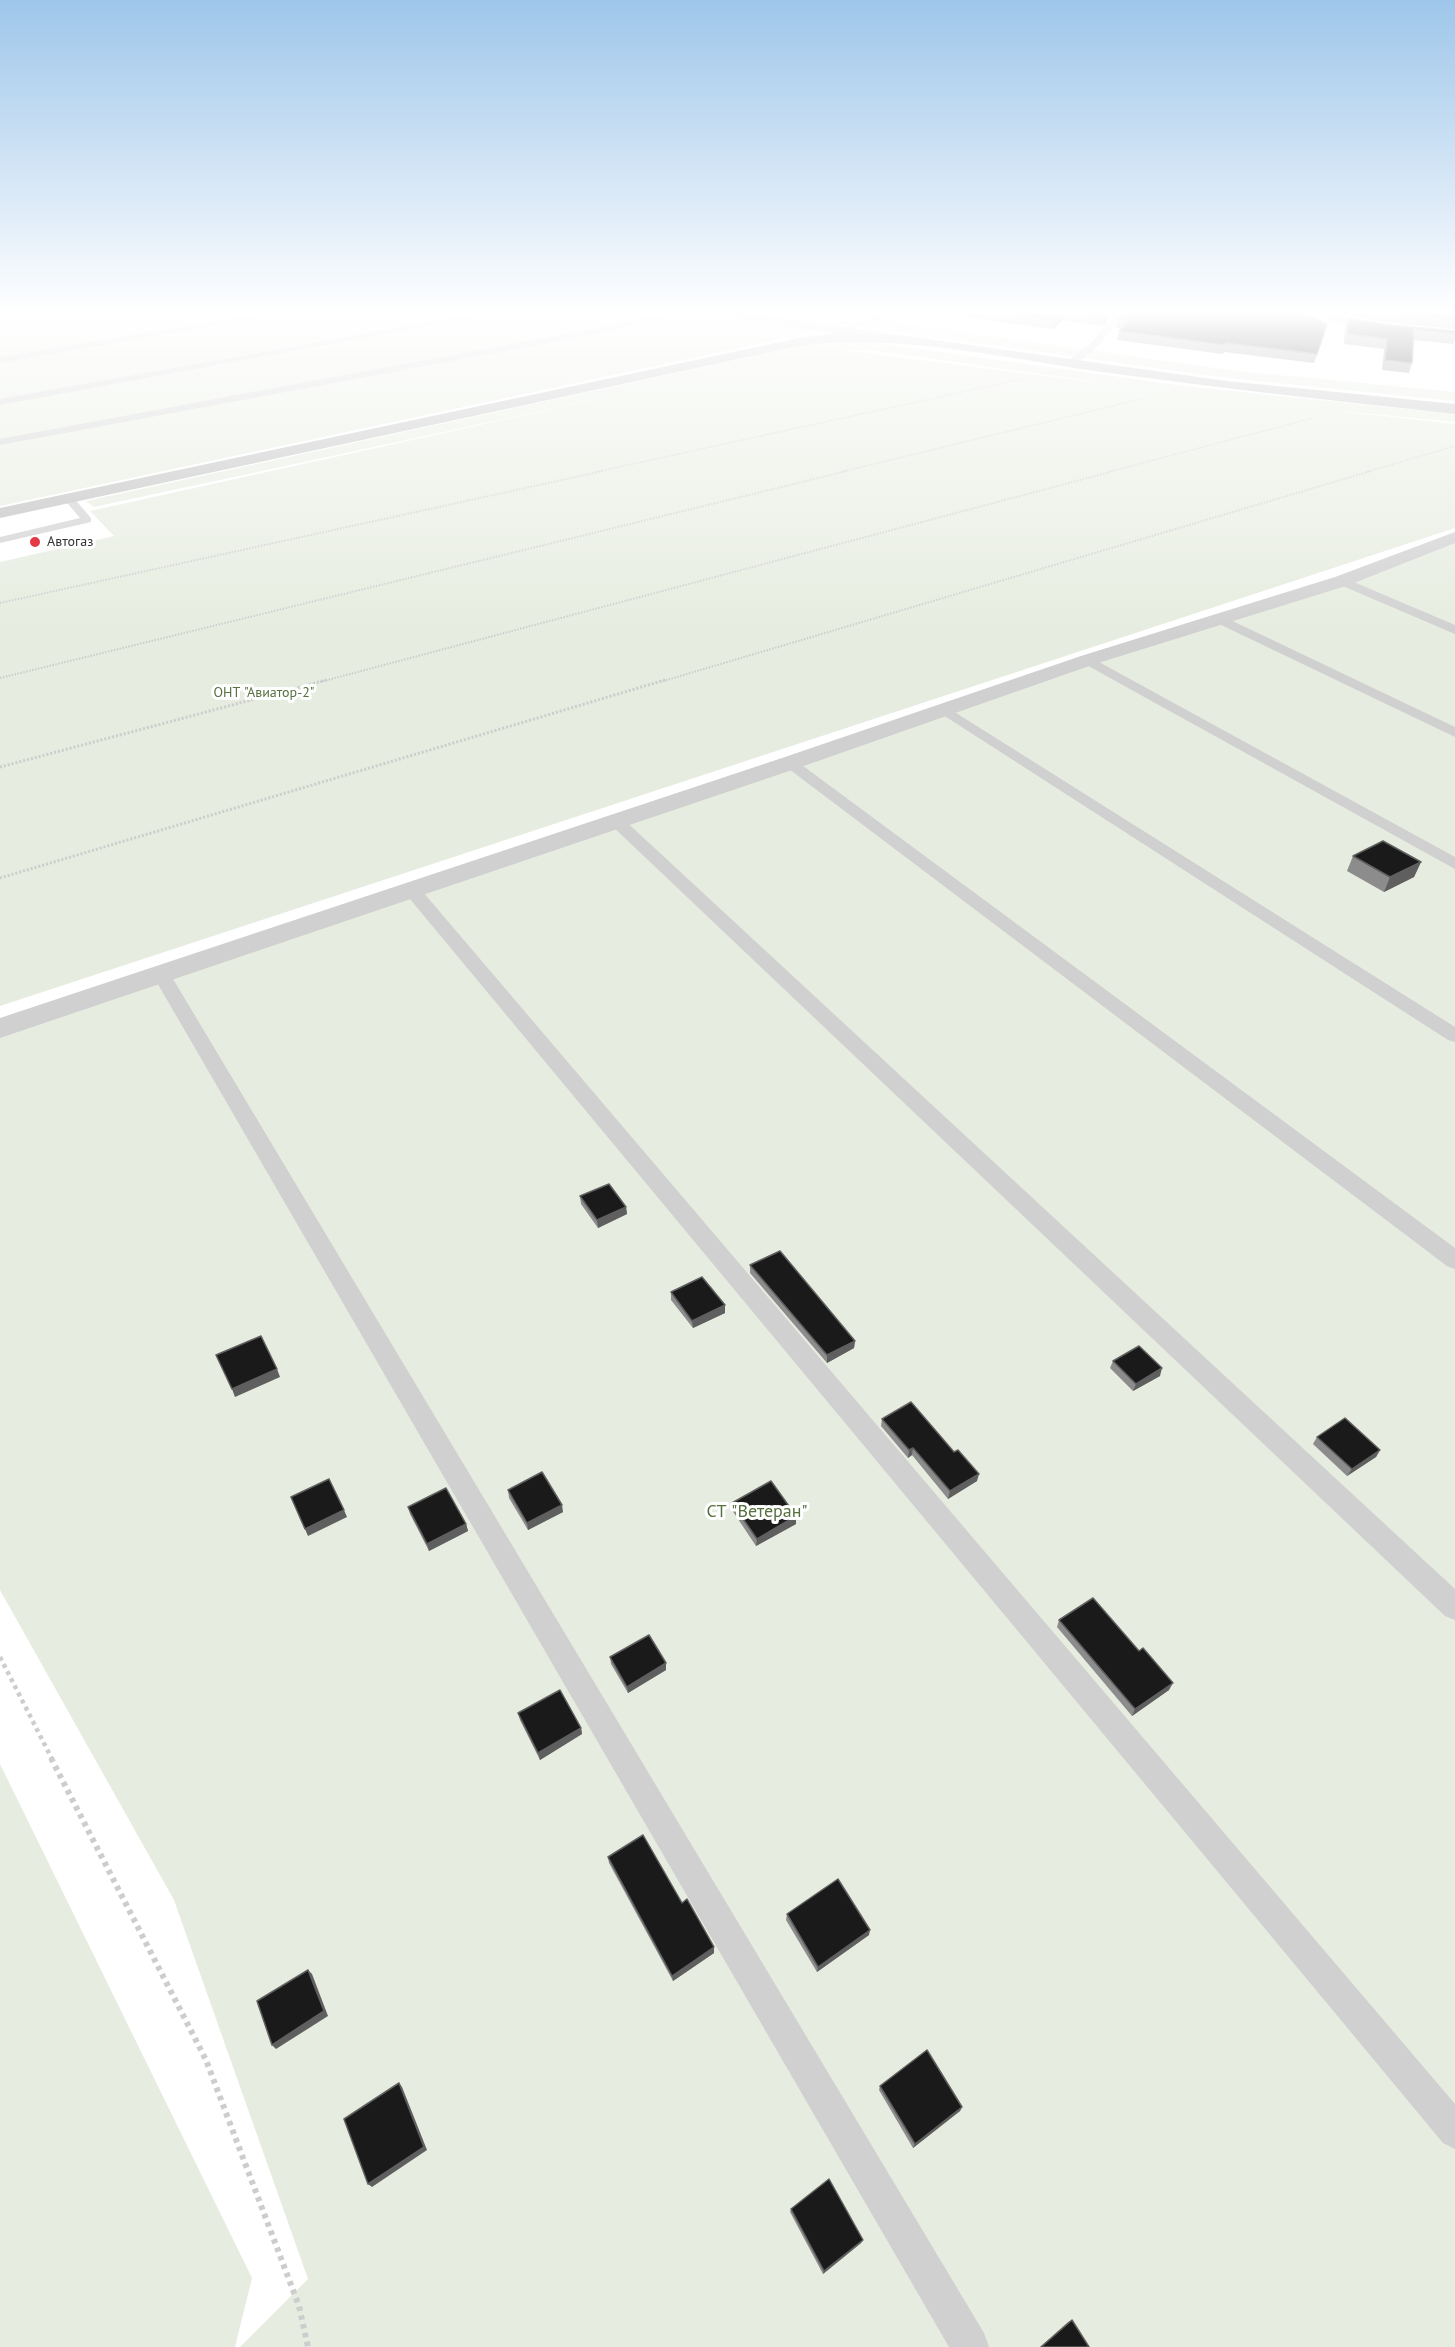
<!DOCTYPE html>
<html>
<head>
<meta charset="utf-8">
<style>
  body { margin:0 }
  canvas { display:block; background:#fff }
</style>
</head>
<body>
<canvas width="1455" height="2347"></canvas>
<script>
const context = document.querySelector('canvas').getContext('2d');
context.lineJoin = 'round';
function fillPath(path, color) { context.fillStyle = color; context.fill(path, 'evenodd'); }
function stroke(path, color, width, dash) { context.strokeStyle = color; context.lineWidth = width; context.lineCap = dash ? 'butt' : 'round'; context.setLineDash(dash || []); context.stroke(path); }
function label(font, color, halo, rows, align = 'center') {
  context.font = font + ' "PT Sans",sans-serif'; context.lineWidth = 6; context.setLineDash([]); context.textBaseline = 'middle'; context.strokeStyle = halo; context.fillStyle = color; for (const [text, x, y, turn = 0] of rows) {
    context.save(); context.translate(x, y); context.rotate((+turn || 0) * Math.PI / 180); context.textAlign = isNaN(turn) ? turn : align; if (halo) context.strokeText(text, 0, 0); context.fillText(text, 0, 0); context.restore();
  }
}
const green = new Path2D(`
  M0,310H688L803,326L810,330L805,334L0,506Z
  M741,310H808L1236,371L1455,392V401L1219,377Z
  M838,343H877L1184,386L1455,414V422L1312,408L1455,424V528L0,1006V562L114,536L90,511L616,395L94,507L86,501L800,346ZM869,350L1091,381V382L859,352L839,351Z
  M1455,541V2347H240L308,2279L174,1900L0,1590V1029Z
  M0,1764L252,2278L235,2347H0Z`);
const pathFar4 = new Path2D(`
  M596,472L1022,379
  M841,472L1145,398
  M1108,472L1313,418
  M1366,472L1455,446`);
const pathFar3 = new Path2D(`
  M0,603L603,471
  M0,678L847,471
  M320,682L1114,471
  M660,682L1371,471`);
const pathFar2 = new Path2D(`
  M0,767L326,680
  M0,878L665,680`);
const pathFar1 = new Path2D(`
  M0,1657L52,1759`);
const path = new Path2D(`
  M51,1758L206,2060L299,2306L308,2347`);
const lane = new Path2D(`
  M286,310H304L0,363V357Z
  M498,310H515L0,405V399Z
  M682,310H696L603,333L0,445V439L603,327Z
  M887,310H898L848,332L841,330Z
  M1119,310H1127C1116,324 1086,366 1068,365V361L1090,344Z
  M68,495L72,496L91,518V522L0,543V537L80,518L63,498Z
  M1342,577L1455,625V634L1338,584L1336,581Z
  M1220,615L1455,727V737L1215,622L1214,619Z
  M1088,656L1455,857V869L1083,663L1081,660Z
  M945,706L1455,1027V1042L1448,1040L940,713L938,710L940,707Z
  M790,759L795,760L1455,1248V1269L1447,1266L785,766L783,763Z
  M615,815L621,817L1455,1589V1620L1445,1616L609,823L607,820L609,817Z
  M411,884L417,885L1455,2104V2149L1443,2143L405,893L403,889Z
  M161,968L167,970L170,974L984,2333L989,2347H949L152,974L155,970Z`);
const street = new Path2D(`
  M700,310H731L906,336L913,340L906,344L706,314Z
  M1312,310C1331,310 1347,318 1366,322C1395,327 1425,328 1455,331V339C1424,336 1331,333 1312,310Z
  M1455,532V543L1349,585L1095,664L798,768L0,1038V1018L782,758L1081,656L1335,577Z`);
const secondary = new Path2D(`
  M839,333L906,336L1227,381L1455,404V414C1337,401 1219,388 1102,372C1002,358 900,333 799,346L0,518V508L799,338Z`);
const wall = new Path2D(`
  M946,310H1116L1103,326L1063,320L1053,329L951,315L952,312L946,311Z
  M1346,310H1455V329L1377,321L1346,314Z
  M1348,318L1382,324L1455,331V339L1453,344L1413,340L1412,363L1409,373L1382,370L1384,349L1344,344L1345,328Z
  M1118,319L1325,333L1314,363L1224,352L1223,354L1117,340L1119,331L1121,328H1116Z
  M1353,856L1421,862L1414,877L1384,892L1347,871Z
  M580,1196L626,1207L627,1214L598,1228L581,1204Z
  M750,1265L855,1341L854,1348L827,1363L750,1273Z
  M671,1292L725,1313L693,1328L671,1300Z
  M1113,1361L1160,1376L1133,1391L1110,1368Z
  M882,1419L977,1481L948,1499L912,1455L908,1458L881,1426Z
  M1317,1437L1380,1450L1376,1457L1347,1476L1313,1444Z
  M508,1490L563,1512L528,1530L509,1498Z
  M732,1503L796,1524L756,1546L732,1510Z
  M408,1507L466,1524L468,1531L429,1551L410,1514Z
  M1059,1620L1169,1690L1132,1716L1057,1627Z
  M610,1657L666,1663V1670L628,1693L611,1664Z
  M518,1713L581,1728L582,1734L540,1760L520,1720Z
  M608,1857L682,1903L714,1947V1953L673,1981L609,1863Z
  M787,1914L869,1935L817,1972L786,1920Z
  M880,2086L962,2107L960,2111L913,2148L879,2090Z
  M791,2209L863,2240L861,2243L823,2274L790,2212Z
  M1072,2320L1089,2347H1040L1068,2322Z`);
const shadedWall = new Path2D(`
  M1110,310H1116L1103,326L1104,317Z
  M1064,312L1063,320L1053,329L1054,320Z
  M1421,862L1414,877L1384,892L1390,877Z
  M626,1207L627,1214L598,1228L597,1220Z
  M725,1305V1313L693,1328L692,1321Z
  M855,1341L854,1348L827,1363V1355Z
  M1162,1368L1160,1376L1133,1391L1136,1384Z
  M277,1369L280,1377L235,1397L232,1389Z
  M913,1448L912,1455L908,1458L909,1450Z
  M1380,1450L1376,1457L1347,1476L1352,1469Z
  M979,1474L977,1481L948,1499L950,1491Z
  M562,1505L563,1512L528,1530L527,1523Z
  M344,1510L347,1517L308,1536L305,1529Z
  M796,1516V1524L756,1546L757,1539Z
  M466,1524L468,1531L429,1551L427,1544Z
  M666,1663V1670L628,1693L627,1687Z
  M1173,1683L1169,1690L1132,1716L1135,1709Z
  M581,1728L582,1734L540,1760L538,1753Z
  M870,1930L869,1935L817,1972L818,1967Z
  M714,1947V1953L673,1981L672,1976Z
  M308,1970L312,1974L328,2016L276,2049L272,2045Z
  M399,2083L402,2087L427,2150L372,2187L368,2184Z
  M962,2107L960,2111L913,2148L915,2144Z
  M863,2240L861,2243L823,2274L824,2271Z`);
const building = new Path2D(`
  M981,310H1110L1104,317L1064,312L1054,320Z
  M1125,310H1299L1327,324L1317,354L1226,343L1225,345L1119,331L1130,320L1118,319Z
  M1366,310H1455V320L1380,313Z
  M1348,318L1382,324L1455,331V334L1414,329L1412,363L1385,360L1387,339L1347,334Z
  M1383,841L1421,862L1390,877L1353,856Z
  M609,1184L626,1207L597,1220L580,1196Z
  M780,1251L855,1341L827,1355L750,1265Z
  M702,1277L725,1305L692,1321L671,1292Z
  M261,1336L277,1369L232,1389L216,1355Z
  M1139,1346L1162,1368L1136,1384L1113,1361Z
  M911,1402L954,1452L958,1450L979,1474L950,1491L913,1448L909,1450L882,1419Z
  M1345,1418L1380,1450L1352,1469L1317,1437Z
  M542,1472L562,1505L527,1523L508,1490Z
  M329,1479L344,1510L305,1529L291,1497Z
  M771,1481L796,1516L757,1539L732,1503Z
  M446,1488L466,1524L427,1544L408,1507Z
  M1093,1598L1139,1651L1143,1648L1173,1683L1135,1709L1059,1620Z
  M649,1635L666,1663L627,1687L610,1657Z
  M560,1690L581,1728L538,1753L518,1713Z
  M643,1835L682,1903L687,1899L714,1947L672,1976L608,1857Z
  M838,1879L870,1930L818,1967L787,1914Z
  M308,1970L324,2011L272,2045L257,2001Z
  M927,2050L962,2107L915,2144L880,2086Z
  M399,2083L424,2147L368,2184L344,2119Z
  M829,2179L863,2240L824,2271L791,2209Z
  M1072,2320L1089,2347H1041Z`);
const markers = [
  [35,542,6,"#e63946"]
];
const farPoinames = [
  ["Автогаз",47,542]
];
const farParknames = [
  ["ОНТ \"Авиатор-2\"",264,693]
];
const nearParknames = [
  ["СТ \"Ветеран\"",757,1512]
];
fillPath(green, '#e6ecdf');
stroke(pathFar4, '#cdcdcd', 1.5, [1.5, 1.5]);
stroke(pathFar3, '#cdcdcd', 2, [1.5, 1.5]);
stroke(pathFar2, '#cdcdcd', 3, [2, 2]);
stroke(pathFar1, '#cdcdcd', 4.5, [4, 4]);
stroke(path, '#cdcdcd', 6, [4.5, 4.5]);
fillPath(lane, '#d0d0d0');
fillPath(street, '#d0d0d0');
fillPath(secondary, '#bdbdbd');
fillPath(wall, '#8c8c8c');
fillPath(shadedWall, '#5f5f5f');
fillPath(building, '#1a1a1a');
stroke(building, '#5f5f5f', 1.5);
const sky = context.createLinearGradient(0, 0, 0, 638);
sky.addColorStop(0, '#9ec6ea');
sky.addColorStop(0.49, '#fff');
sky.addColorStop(1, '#ffffff00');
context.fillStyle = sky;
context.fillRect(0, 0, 1455, 638);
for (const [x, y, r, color] of markers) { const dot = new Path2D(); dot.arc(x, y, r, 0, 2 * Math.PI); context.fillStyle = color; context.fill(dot); stroke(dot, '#fff', 2); }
label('14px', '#333', '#fff', farPoinames, 'left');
label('14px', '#56703f', '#fff', farParknames);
label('18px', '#56703f', '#fff', nearParknames);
</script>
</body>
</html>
